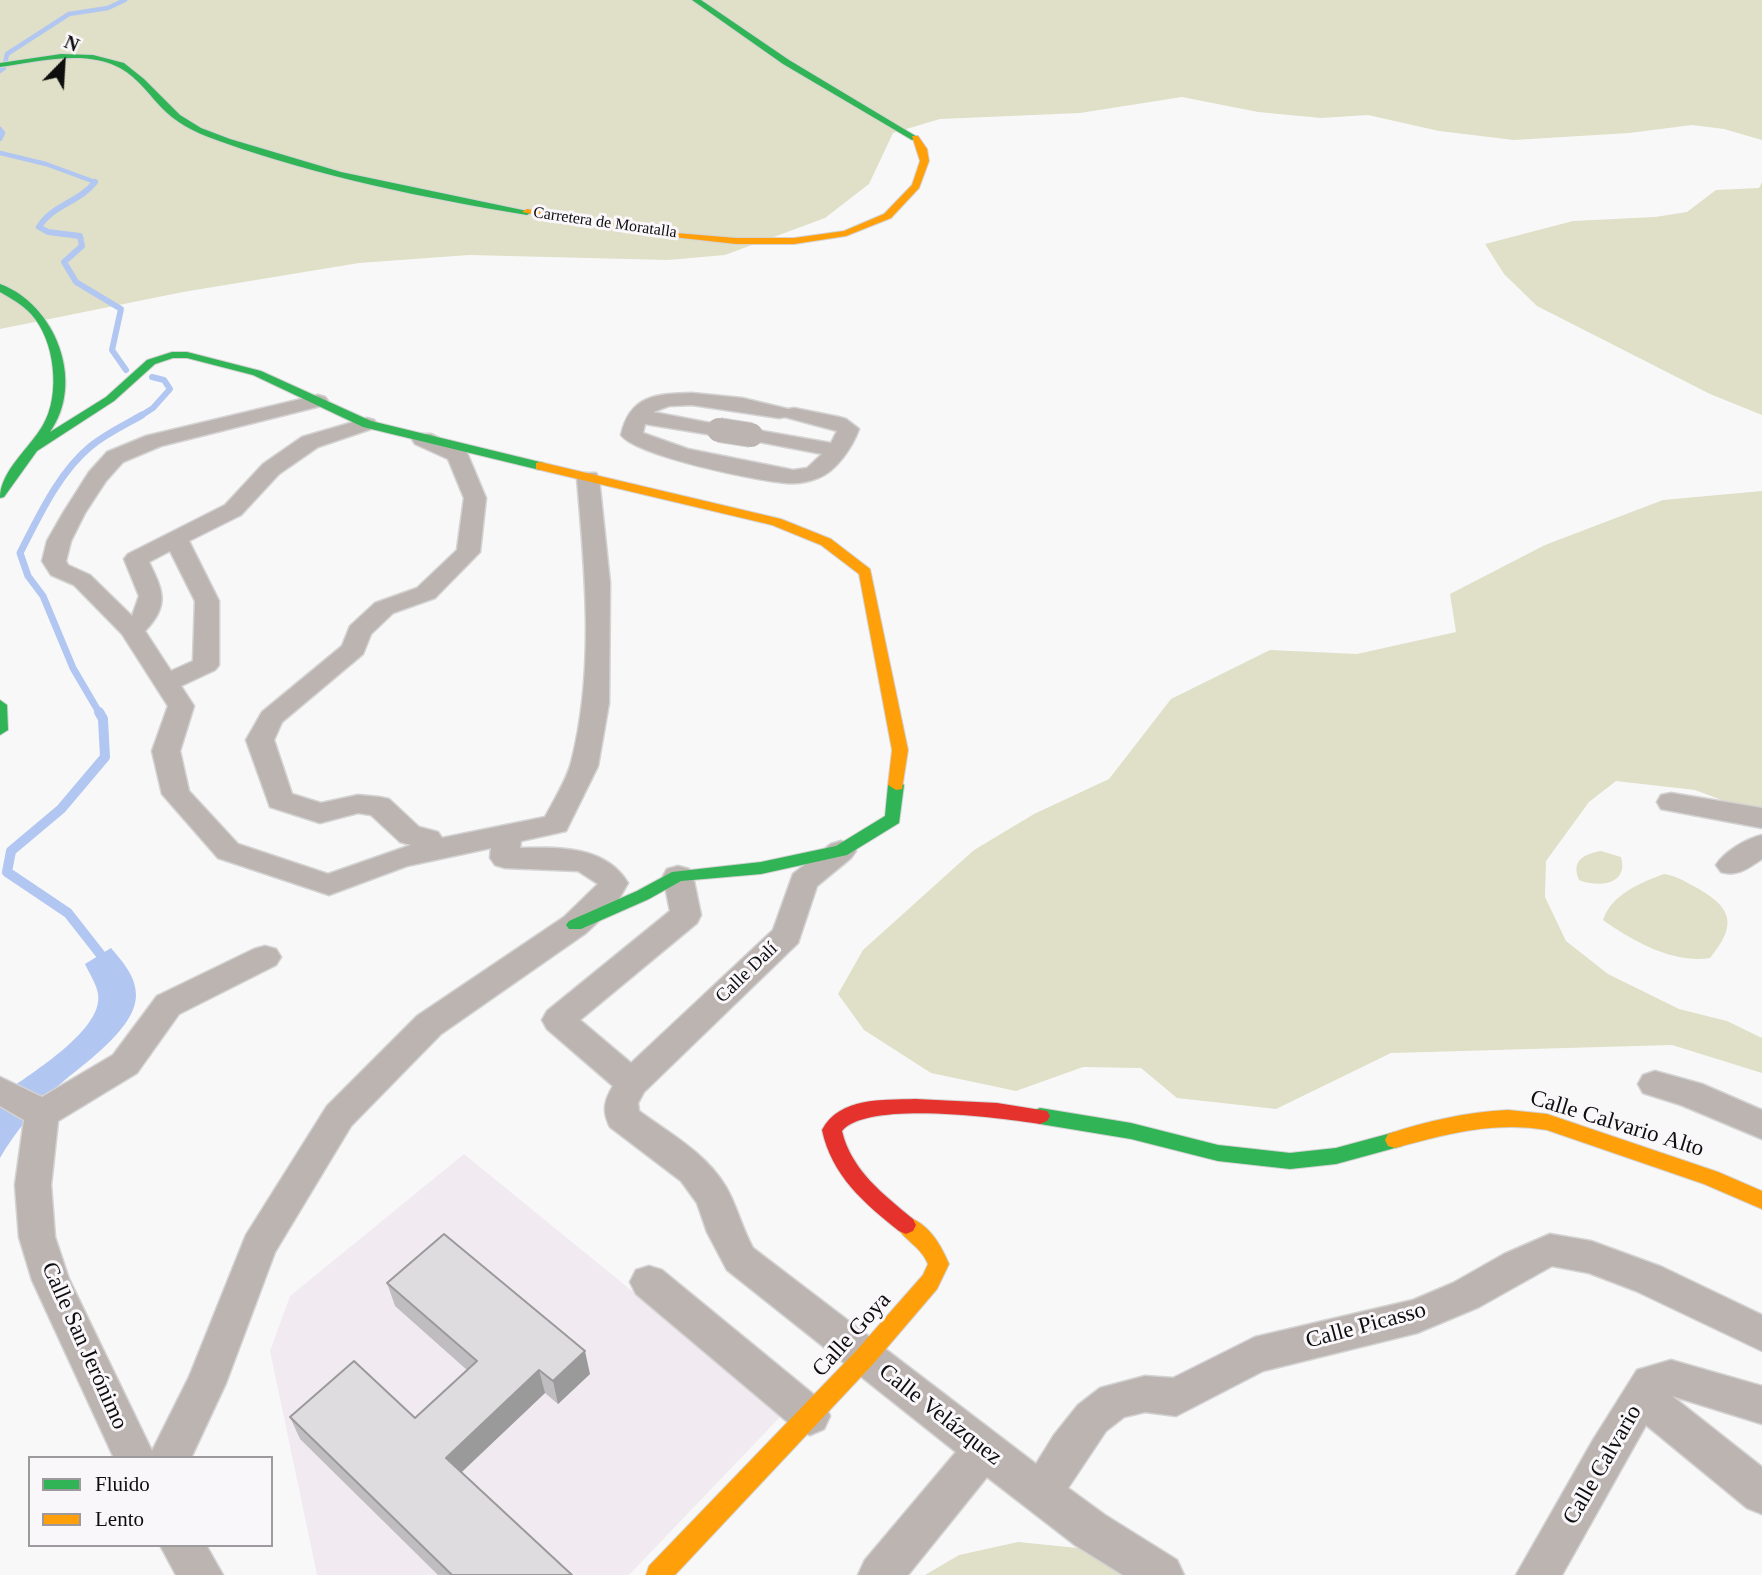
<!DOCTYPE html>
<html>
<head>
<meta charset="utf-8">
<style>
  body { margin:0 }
  #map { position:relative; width:1762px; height:1575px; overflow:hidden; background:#f9f8f9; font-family:"Times New Roman",serif }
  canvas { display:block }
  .legend { position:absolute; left:28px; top:1456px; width:245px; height:91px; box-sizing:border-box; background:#faf7fa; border:2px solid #9c9a9c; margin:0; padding:9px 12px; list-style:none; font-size:21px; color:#0f0e0f }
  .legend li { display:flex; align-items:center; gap:14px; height:35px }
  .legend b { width:35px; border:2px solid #9c9a9c }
  .north { position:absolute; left:28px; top:28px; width:70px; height:70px; -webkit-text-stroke:5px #faf7fa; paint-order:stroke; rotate:24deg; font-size:19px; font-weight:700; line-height:28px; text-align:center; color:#0f0e0f }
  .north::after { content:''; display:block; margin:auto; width:24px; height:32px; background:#0f0e0f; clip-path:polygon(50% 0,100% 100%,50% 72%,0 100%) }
</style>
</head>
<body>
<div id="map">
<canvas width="1762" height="1575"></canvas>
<ul class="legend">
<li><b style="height:9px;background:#30b455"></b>Fluido</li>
<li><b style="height:9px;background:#ff9f0a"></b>Lento</li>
</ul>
<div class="north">N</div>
</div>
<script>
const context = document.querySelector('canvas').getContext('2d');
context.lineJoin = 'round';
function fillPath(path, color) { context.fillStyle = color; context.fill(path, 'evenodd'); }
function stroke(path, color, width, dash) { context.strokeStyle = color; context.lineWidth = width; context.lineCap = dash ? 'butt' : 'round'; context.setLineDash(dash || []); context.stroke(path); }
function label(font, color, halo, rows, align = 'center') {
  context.font = font + ' "Times New Roman",serif'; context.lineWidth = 6; context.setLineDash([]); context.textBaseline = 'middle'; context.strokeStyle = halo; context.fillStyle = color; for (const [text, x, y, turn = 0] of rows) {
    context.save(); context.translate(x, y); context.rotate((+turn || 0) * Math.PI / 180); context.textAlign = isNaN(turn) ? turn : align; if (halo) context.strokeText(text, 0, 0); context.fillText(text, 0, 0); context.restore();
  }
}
const built = new Path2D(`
  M464,1154L783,1414L629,1575H317L270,1351L290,1296Z`);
const green = new Path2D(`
  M0,0H1762V140L1724,129L1692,125L1629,133L1514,140L1439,131L1368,115L1321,118L1258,112L1182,97L1080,113L940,119L893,133L869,184L825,218L725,255L668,260L469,255L359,263L183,292L0,329Z
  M1762,182V415L1710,394L1537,306L1504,274L1485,244L1573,221L1655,217L1687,212L1716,190L1759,188Z
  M1762,491V815L1695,790L1616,781L1589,802L1546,861L1545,897L1566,941L1608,974L1679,1009L1727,1021L1762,1038V1073L1672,1045L1391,1053L1276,1109L1177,1098L1141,1068L1083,1067L1016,1091L931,1073L864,1030L838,994L863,950L974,850L1034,814L1109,779L1171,699L1270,650L1357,654L1456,632L1450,594L1545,545L1663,500Z
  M1601,851L1621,857C1629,885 1598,888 1579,880C1571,861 1583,854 1601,851Z
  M1664,874C1677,876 1688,883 1699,889C1735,910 1735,927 1710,958C1674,964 1632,941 1603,920C1612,894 1640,883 1664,874Z
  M1018,1542L1078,1548L1138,1575H925L959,1555Z`);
const water = new Path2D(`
  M111,948C122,961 136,976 136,995C136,1030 80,1066 57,1087C35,1108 15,1132 0,1158V1096C26,1076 104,1031 98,994C97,985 89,973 85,964Z`);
const streamFar3 = new Path2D(`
  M0,71L4,68L7,54L69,14L108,8L125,0
  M0,129L3,133L0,139
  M0,153L46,164L95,182L94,184`);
const streamFar2 = new Path2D(`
  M95,182C80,202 52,205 39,227L48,232L80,236L82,246L64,262L76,282L121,309L112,350L126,370
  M139,417L153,408L170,389L164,380L152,377`);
const streamFar1 = new Path2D(`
  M100,714L73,668L43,596L28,576L20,553C39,516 59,472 91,446C107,433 125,425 142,415`);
const stream = new Path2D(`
  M99,712L103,719L105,757L61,809L11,851L7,872L68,913L108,964`);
const street = new Path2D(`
  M692,393L742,398L788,409L794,408L839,417L846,419L859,429C853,446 836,472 818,478C808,482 797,484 786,483C758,481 636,456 621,435C630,395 656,394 692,393ZM692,405L779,418L785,417L837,431L831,443L751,429L744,431L740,435L744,439L822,454L807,468L793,470L688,449L643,433L645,424L719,436L726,434L730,430L726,426L653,412L669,406Z
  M318,395L325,397L328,401L325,405L161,446L123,462L106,481L85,513L71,541L66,561L68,565L90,575L132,616L139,596L124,559L128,554L225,505L263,464L302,437L367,418L374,420L377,424L374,428L318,447L279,474L241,515L189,541L219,601V665L215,670L181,686L194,706L180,751L189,791L238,844L328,874L411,845L400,842L371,815L358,813L320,823L270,807L246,740L262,712L342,646L350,626L375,603L417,588L457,550L464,498L448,459L415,444L412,439L415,434H431L465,450L468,455L486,498L480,552L435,598L393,613L371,634L363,654L282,722L274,740L292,794L321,803L358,795L379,797L389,799L419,827L438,832L442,838L545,817C554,800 566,781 571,763C595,670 585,572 577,478L580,473H596L599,478L610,583L609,703L598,766L566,831L521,841L520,848C559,847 606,846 628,883L615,906L586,933L441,1034L351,1126L275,1252L226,1383L191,1458H114L32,1280L19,1237L15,1185L24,1120L0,1106V1077L42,1097L113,1055L157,996L254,949L265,946L276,949L281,957L276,965L179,1014L137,1073L58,1121L51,1185L55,1237L69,1279L152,1451L189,1377L246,1235L327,1106L417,1016L564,917L598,884L578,871L505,868L495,865L490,858L491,848L407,866L329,895L218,858L162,794L152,751L168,706L122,634L74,585L51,575L42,561L47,541L63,513L89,472L107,452L146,436ZM170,551L195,601L193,661L171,671L145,631C170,605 163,591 149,562Z
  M1671,793L1762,808V828L1661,809L1657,802L1661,795Z
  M1762,835V859C1748,868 1738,877 1721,872L1716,865C1725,851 1746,839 1762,835Z
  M841,841L851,844L856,851L851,858L817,886L798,943L644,1092L638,1103L639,1111C669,1133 706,1153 726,1187C737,1206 742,1228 753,1248L1036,1464L1054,1435L1078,1405L1100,1388L1145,1376L1173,1378L1255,1337L1413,1300L1453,1283L1504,1254L1550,1234L1591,1241L1662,1267L1762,1315V1351L1636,1291L1589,1273L1552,1266L1479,1307L1417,1333L1263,1371L1176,1416L1145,1412L1124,1417L1106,1431L1068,1488L1105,1515L1177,1560L1184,1575H1123L1075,1545L987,1477L908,1575H858L865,1560L956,1452L727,1270L707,1232L697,1203L681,1181L610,1127C602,1111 604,1101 613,1086L547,1029L542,1020L547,1011L670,911L663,876L667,869L678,866L689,869L693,876L701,915L697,923L580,1020L631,1063L773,930L793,874L831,844Z
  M1655,1071L1702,1084L1762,1110V1139L1681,1105L1643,1093L1638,1084L1643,1075Z
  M649,1266L662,1270L824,1403L830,1416L824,1429L810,1435L796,1429L636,1294L630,1282L636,1270Z
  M1671,1360L1762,1386V1424L1672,1396L1762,1467V1514L1747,1508L1646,1425L1562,1575H1516L1593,1440L1637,1370Z
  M160,1545H206L223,1575H176Z`);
const fast = new Path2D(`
  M692,0H701L789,60L919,138L912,140L783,64Z
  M61,54L93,55L124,63L144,79L180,115L201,128L230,139L341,172L532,212L527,215C424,198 321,177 222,142C202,135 182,127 166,112C151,98 139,78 120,68C85,49 38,62 0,67V63Z
  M0,284C55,304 86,382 50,432L106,397L147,360L172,352H187L261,371L371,421L544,463L546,466L540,470L363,427L253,375L187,358H173L155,364L114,401L37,451L4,497L0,498C0,471 30,448 43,425C61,394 55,340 31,314C22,304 10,298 0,292Z
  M0,700L7,705L8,730L0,735Z
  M896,780L904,785L899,823L847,855L761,874L681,881L649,899L581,929H569L566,925L569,921L637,891L672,872L761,862L836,846L885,816L888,785Z
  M1040,1108L1131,1123L1218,1145L1290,1153L1336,1148L1395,1132L1402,1134L1405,1140L1402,1146L1336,1164L1290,1169L1218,1161L1131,1139L1040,1124L1033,1121L1030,1116L1033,1111Z`);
const slow = new Path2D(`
  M912,136H918L927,149L929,161L919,188L891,218L846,236L794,244H736L619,231L522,212L527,209L676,233L736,238H794L844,231L884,214L912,185L920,161Z
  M540,462L781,519L831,539L870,569L908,750L902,789L896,790L888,785L892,750L859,574L821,545L772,525L536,469V463Z
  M1508,1110L1547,1114L1718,1172L1762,1191V1209L1704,1184L1547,1130C1494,1121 1446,1134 1395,1148L1388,1146L1385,1140L1388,1134C1427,1121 1467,1112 1508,1110Z
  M906,1216C929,1224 940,1243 949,1264L937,1289L873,1364L675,1575H646L649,1566L857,1350L923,1275L928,1264C920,1245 904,1241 896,1225L899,1219Z`);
const jam = new Path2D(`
  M915,1099L997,1103L1047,1111L1050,1116L1047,1121L1040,1124C1000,1118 868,1100 842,1131C851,1170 884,1195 913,1219L916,1225L913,1231L906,1234L899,1231C864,1203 832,1176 822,1130C839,1097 883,1100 915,1099Z`);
const streetBridge = new Path2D(`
  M719,430L751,435`);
const wall = new Path2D(`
  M387,1283L590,1374L558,1404L545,1393L461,1473L572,1575H438L300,1439L290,1417L415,1418L467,1370L395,1306Z`);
const shadedWall = new Path2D(`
  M585,1351L590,1374L558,1404L553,1381Z
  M539,1370L545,1393L453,1480L446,1458Z`);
const building = new Path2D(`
  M444,1234L585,1351L553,1381L539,1370L446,1458L572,1575H452L290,1417L354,1361L415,1418L477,1361L387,1283Z`);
const farStreetnames = [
  ["Carretera de Moratalla",605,223,8]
];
const streetNames = [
  ["Calle Dalí",747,973,-44]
];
const nearStreetnames = [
  ["Calle Calvario Alto",1617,1124,17],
  ["Calle Picasso",1366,1326,-15],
  ["Calle Goya",852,1335,-48],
  ["Calle San Jerónimo",84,1346,66],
  ["Calle Velázquez",940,1415,38],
  ["Calle Calvario",1603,1465,-60]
];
fillPath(built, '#f1ebf1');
fillPath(green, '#dfe0c7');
fillPath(water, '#b1c7f1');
stroke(streamFar3, '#b1c7f1', 4.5);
stroke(streamFar2, '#b1c7f1', 6);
stroke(streamFar1, '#b1c7f1', 7);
stroke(stream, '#b1c7f1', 10);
stroke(street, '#d4d3d4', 3);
stroke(fast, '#d4d3d4', 2);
stroke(slow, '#d4d3d4', 2);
stroke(jam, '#d4d3d4', 2);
fillPath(street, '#bcb4b0');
fillPath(fast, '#30b455');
fillPath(slow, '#ff9f0a');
fillPath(jam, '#e5322d');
stroke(streetBridge, '#d4d3d4', 26, []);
stroke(streetBridge, '#bcb4b0', 24);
fillPath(wall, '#bfbdbf');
fillPath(shadedWall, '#9b9a9b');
fillPath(building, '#dedcde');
stroke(building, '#9b9a9b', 2);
label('16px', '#0f0e0f', '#faf7fa', farStreetnames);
label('19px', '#0f0e0f', '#faf7fa', streetNames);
label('23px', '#0f0e0f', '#faf7fa', nearStreetnames);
</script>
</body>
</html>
